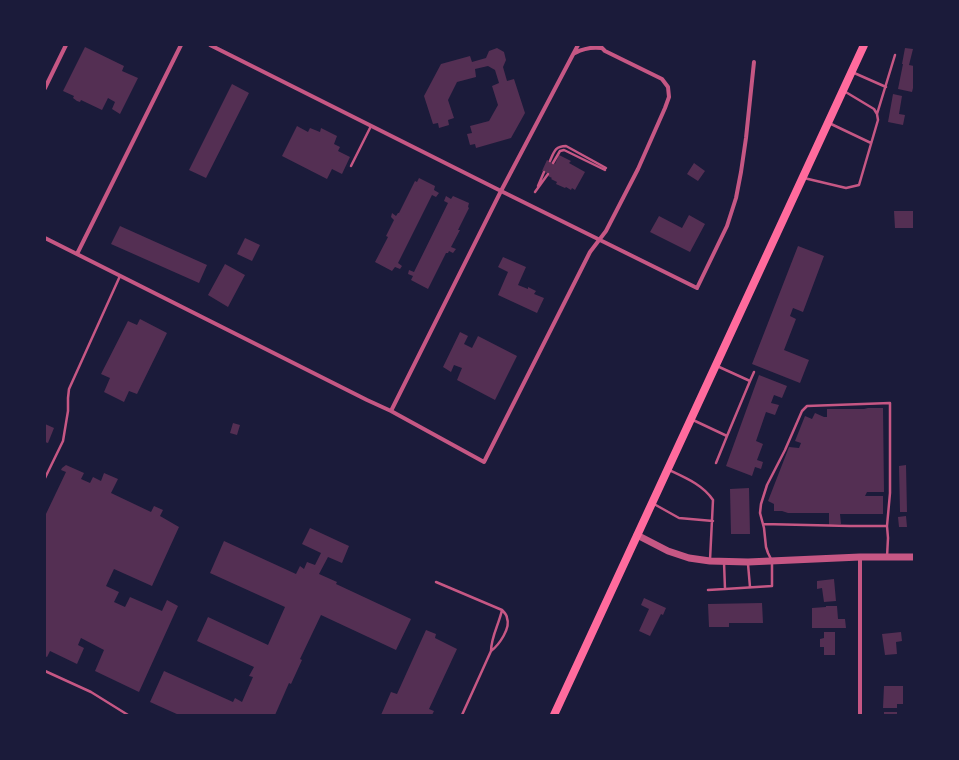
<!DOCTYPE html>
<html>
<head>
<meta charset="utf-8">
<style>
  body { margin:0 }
  #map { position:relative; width:959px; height:760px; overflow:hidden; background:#1b1b3a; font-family:"Roboto Condensed",sans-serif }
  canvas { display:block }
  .frame { position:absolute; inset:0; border:46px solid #1b1b3a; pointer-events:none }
</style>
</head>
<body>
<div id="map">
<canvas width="959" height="760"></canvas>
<div class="frame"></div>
</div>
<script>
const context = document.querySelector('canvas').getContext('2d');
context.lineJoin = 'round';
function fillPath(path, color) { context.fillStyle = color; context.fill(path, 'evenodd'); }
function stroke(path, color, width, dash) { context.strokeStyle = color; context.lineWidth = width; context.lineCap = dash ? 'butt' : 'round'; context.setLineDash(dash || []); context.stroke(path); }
const building = new Path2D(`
  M85,47L124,66L122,71L138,78L120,114L112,109L115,102L108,98L102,110L81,100L80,102L77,101L73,98L74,96L63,91Z
  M497,48L504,52L506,60L503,67L507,81L514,79L525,113L511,138L476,148L475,144L470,145L467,134L472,133L470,126L489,121L498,105L492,86L499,83L495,70L488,66L475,69L476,77L457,82L448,100L454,118L448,120L449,125L439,128L438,123L433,124L424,96L441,64L470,56L472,62L486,58L489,51Z
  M905,48L913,49L909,65L914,66V84L912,92L898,89L903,64H902Z
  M232,84L249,93L206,178L189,170Z
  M893,94L902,96L899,114L905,115L903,125L888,122Z
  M297,126L308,132L310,128L320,132L321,128L337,136L334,144L340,147L338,151L350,157L342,174L332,169L327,179L282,156Z
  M559,155L571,161L569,163L585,172L575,190L572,188L571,190L566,187L565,188L556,184L557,182L551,179L552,178L548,176L549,174L542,171L547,160L555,164Z
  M694,163L705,171L698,181L687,174Z
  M419,178L435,186L434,190L439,193L436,197L432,195L398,263L402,266L400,269L395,267L392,271L375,262L388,237L386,236L394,220L391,217L392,213L396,216L398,213H399L415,181L417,182Z
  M446,196L451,199L453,196L469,203L468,207L469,208L458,230H460L451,247L456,249L453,253L449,251L448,253H446L428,289L411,280L413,276L408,274L409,270L414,272L448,203L444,201Z
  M894,211H914V228H895Z
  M689,215L705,224L690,252L650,232L659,216L682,228Z
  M120,226L207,265L199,283L111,244Z
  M245,238L260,245L252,261L237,254Z
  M798,246L824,256L803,312L793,308L790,316L796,319L784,350L809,360L800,383L752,364Z
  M503,257L526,267L518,285L528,289V287L536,291L534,294L544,298L537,313L498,295L508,272L498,267Z
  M225,264L245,275L228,307L208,295Z
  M140,319L167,333L137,394L129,391L124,402L104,392L110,378L101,374L128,321L137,325Z
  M460,332L468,336L464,344L472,348L478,336L517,356L495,400L457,380L462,368L454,365L451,372L443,367Z
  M759,375L787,386L782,398L774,395L771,403L779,405L775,415L766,412L756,441L763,444L757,460L763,462L761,469L755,467L752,476L726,466Z
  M868,408H883L884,492H867L865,496H883V514H840L841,524L829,525V513H788L782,511H774V504L768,501L789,447L799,448L801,443L795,441L805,416L812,419L815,413L824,417H827V409H864Z
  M233,423L240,425L237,435L230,433Z
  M45,424L54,428L48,443L45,442Z
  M66,465L84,473L81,479L90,483L93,477L101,481L104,473L118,479L111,493L151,512L154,506L163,510L160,516L179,527L152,586L114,569L106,586L119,592L114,602L125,607L130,597L162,611L167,600L178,606L139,692L95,671L104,650L81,638L78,645L84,648L77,664L50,651L47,657L45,656V516L66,472L61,470L62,468Z
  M906,465L907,512H900L899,466Z
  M749,488L750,534H731L730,489Z
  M906,516L907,527H899L898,517Z
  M310,528L349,546L342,563L328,557L319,574L337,582L336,584L411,619L396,650L321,615L300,659L302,660L291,684L289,683L275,715H179L150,702L164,671L233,702L235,698L242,702L253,677L249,676L254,667L197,641L208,617L268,645L285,607L210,573L224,541L296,574L300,566L304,569L307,562L315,565L321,553L302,544Z
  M834,579L836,601L824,602L822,588L817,589V581Z
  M644,598L666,608L663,615L661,614L650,636L639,631L649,609L641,605Z
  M762,603L763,623H729V627H709L708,604Z
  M826,606H837L838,619H845L846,628H812V608L826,607Z
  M426,630L436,634L435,638L457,649L429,709L434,711L432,715H381L391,692L397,694Z
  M824,632H835V655H824V647H820V639L824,638Z
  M901,632L902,641L896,642L897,654L885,655L882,634Z
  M884,686H903V704H897V708H883Z
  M884,712H897V715H884Z`);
const service = new Path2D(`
  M852,72L886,87
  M877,114L895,55
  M829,123L871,143
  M550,161C554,152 555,146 566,146L606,168
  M553,163L560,151L564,150L605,170
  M351,166L371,126
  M804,178L846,188L859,185L878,120L877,114L874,109L844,91
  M538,186L544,172
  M535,192L548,174
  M750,381L754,372
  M693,420L727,436L750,381L717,366
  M716,463L727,436
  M669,470C686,478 703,485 713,500L710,560
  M45,478L63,441L68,411V398L69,389L120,276
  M654,504L679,518L713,521
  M763,524L850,526H887
  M748,564L750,587
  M436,582L502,610C504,612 507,615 507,618C511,628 499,645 491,651
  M725,589L772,586V561L768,553L766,547L764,528L760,513L761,504L767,485L785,450L802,411L807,406L890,403V493L887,526L888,538L887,557
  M708,590L725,589L724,562
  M45,671L91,692L128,715
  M462,715L491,651C491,637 499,624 502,610`);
const minor = new Path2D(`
  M210,45L501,191L697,288L727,226L736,198L741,172L746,138L754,62
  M575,53C584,48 591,47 601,48
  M45,88L66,45
  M45,238L367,400L391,411L484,462L590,252L606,231L638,169L665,108L669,97L668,87L662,79L605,51L599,45
  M77,254L181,45
  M391,411L501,191L578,45
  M860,557V715`);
const tertiary = new Path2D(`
  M637,535L668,551L689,558L710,561L748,562L860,557H914`);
const primary = new Path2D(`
  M554,715L864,45`);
fillPath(building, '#542f53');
stroke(service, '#c65784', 2.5);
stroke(minor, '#c65784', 4);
stroke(tertiary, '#c65784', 7);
stroke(primary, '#ff6b9d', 8);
</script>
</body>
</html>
